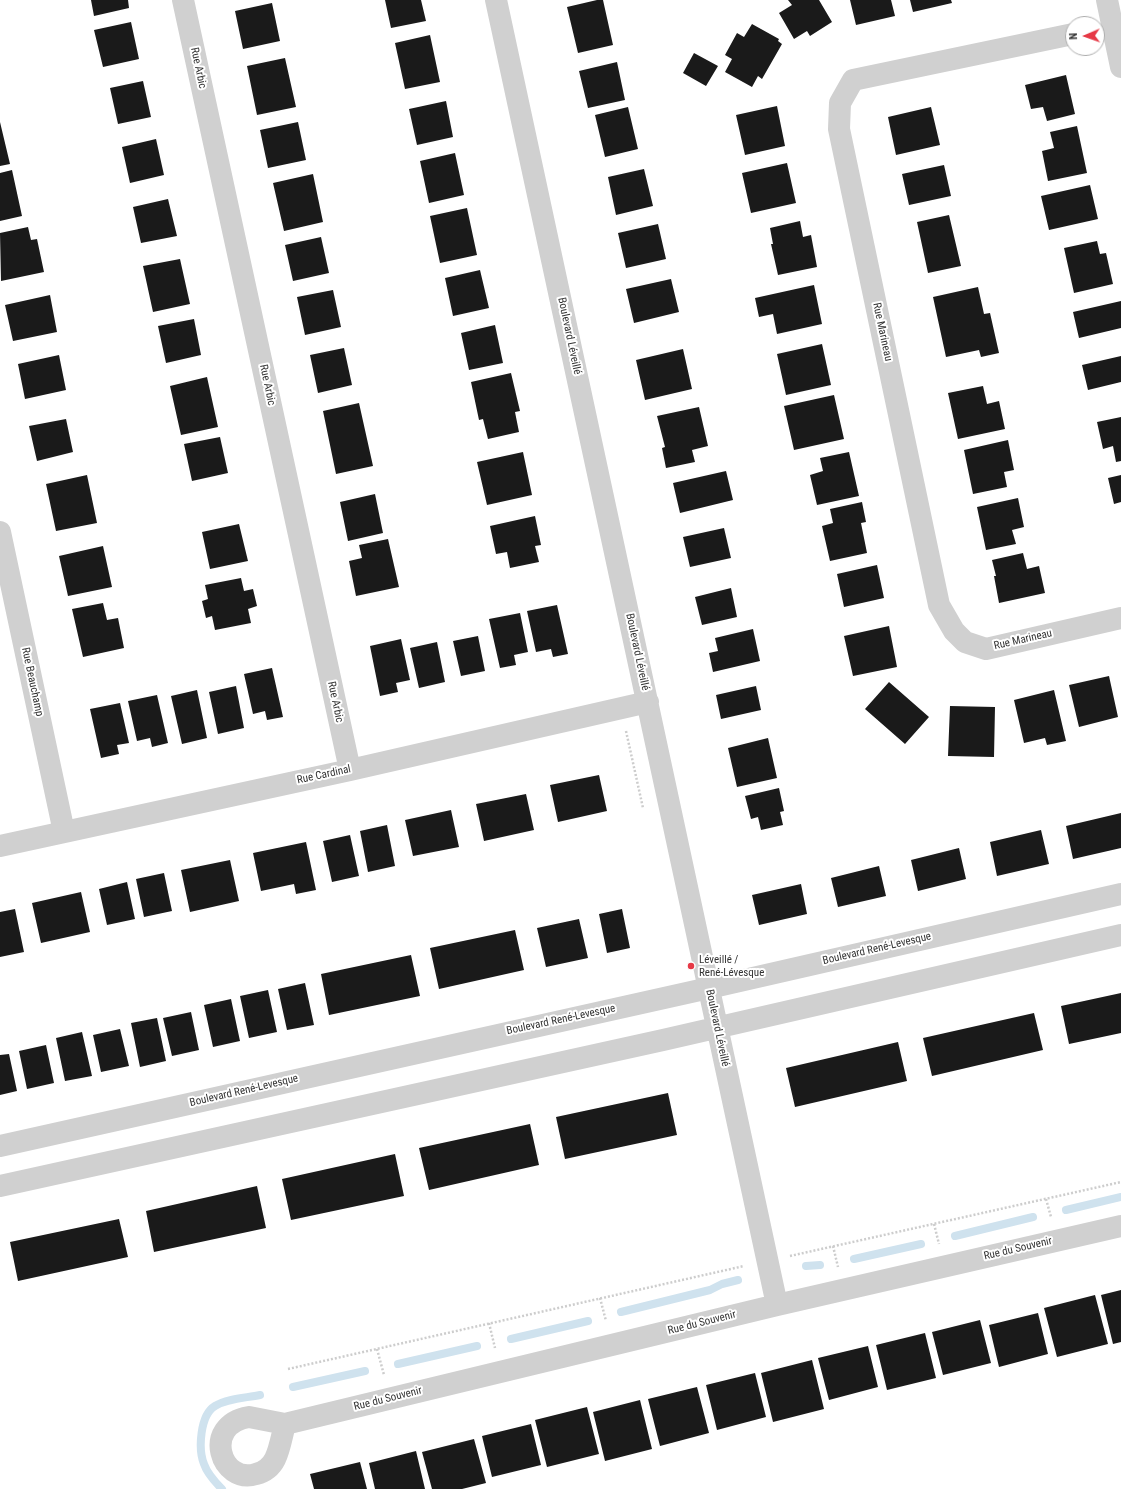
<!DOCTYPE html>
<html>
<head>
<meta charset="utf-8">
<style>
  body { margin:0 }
  #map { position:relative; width:1121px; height:1489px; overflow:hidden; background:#fff; font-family:"Roboto Condensed",sans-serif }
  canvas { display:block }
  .north { position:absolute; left:1065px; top:16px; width:40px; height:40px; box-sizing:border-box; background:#fff; border:1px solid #adadad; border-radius:50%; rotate:268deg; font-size:11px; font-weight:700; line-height:16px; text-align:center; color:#333 }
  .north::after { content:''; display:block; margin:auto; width:14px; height:18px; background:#e63946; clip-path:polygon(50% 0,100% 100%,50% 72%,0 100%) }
</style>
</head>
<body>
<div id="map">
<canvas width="1121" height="1489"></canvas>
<div class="north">N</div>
</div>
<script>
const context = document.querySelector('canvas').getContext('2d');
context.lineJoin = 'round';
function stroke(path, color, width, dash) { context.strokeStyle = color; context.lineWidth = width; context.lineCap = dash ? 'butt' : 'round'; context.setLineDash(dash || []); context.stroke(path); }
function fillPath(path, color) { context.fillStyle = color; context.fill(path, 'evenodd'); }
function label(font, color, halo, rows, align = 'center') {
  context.font = font + ' "Roboto Condensed",sans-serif'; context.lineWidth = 4; context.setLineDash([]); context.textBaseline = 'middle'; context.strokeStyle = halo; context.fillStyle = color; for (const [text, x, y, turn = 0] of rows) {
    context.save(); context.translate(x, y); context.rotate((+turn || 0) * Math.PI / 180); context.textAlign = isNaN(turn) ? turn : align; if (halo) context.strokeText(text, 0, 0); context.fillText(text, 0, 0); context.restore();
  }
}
const stream = new Path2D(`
  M1066,1210L1121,1197
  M955,1236L1033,1217
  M854,1259L921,1244
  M806,1266L820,1265
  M621,1312L710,1290L722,1284L738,1280
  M511,1339L588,1321
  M398,1364L477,1346
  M293,1387L365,1371
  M222,1489C215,1482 207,1473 204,1464C198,1449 200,1415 215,1406C228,1398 246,1398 260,1395`);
const building = new Path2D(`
  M91,0H128L129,8L94,16Z
  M385,0H421L426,21L391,28Z
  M597,0H603L613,45L578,53L567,7Z
  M788,0H819L832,22L810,36L807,31L794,39L779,13L792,5Z
  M850,0H891L895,16L856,25Z
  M910,0H951L952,3L913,12Z
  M272,3L280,41L243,49L235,11Z
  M131,22L139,59L103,67L94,30Z
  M752,24L779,39L778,41L782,44L762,79L758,76L752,87L725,72L732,59L725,55L737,33L744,37Z
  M430,35L440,82L405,89L395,43Z
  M694,53L718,66L706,86L683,73Z
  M285,58L296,107L257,115L247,66Z
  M617,62L625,100L588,108L579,71Z
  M1066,75L1075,114L1047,121L1043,107L1031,109L1025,85Z
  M143,81L151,117L118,124L110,88Z
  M446,101L453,137L417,145L409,109Z
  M777,106L785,146L745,155L736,115Z
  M628,107L638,149L605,157L595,115Z
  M931,107L940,145L896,155L888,117Z
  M0,122L10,164L0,166Z
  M298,122L306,160L268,168L260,130Z
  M1077,126L1087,173L1048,181L1042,151L1054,148L1050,132Z
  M156,139L164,175L130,183L122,147Z
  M455,153L464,195L429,203L420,161Z
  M787,163L796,203L751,213L742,173Z
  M944,165L951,196L909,205L902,174Z
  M644,169L653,206L616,215L608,177Z
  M12,170L22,216L0,221V173Z
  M313,174L323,222L284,231L273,183Z
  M1090,185L1098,219L1049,230L1041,196Z
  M168,199L177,236L141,243L133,207Z
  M467,208L477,255L440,263L430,216Z
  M949,215L961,266L928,273L917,222Z
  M800,221L803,237L811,235L817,267L778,275L771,244H773L770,228Z
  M658,224L666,259L626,268L618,233Z
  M28,227L31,240L37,239L44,272L1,281L0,233Z
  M321,237L329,273L293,281L285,245Z
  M1097,241L1100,254L1106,253L1113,284L1074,293L1064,248Z
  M180,259L190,304L153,312L143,266Z
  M480,270L489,308L453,316L445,278Z
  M671,279L679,312L634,323L626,289Z
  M814,285L822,324L777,334L773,314L759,317L755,298Z
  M978,287L984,314L990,313L999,353L981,357L979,350L946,357L933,297Z
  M333,290L341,327L305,335L297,297Z
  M50,295L57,332L13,341L5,305Z
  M1121,301V328L1079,338L1073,312Z
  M194,319L201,355L166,363L158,326Z
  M495,325L503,363L469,370L461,333Z
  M822,344L831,385L786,395L777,354Z
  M344,348L352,385L318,393L310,355Z
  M683,349L692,389L645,400L636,360Z
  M59,355L66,390L25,399L18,364Z
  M1121,356V382L1088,390L1082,365Z
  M511,373L520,411L515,412L519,432L488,439L483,419L479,420L471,382Z
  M207,377L218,427L181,435L170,386Z
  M983,386L987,404L999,401L1005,429L958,439L948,393Z
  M834,395L844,439L794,450L784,406Z
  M359,403L373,466L336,474L323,411Z
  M699,407L708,446L692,450L695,462L666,468L662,448L665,447L657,416Z
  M1121,417V461L1116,462L1113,446L1103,449L1097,422Z
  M66,419L73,452L37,461L29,426Z
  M220,437L228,473L192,481L184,444Z
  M1008,440L1014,470L1004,472L1007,487L973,494L964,450Z
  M523,452L532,495L487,505L477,462Z
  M849,452L859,496L817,505L810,475L823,471L820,458Z
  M726,471L733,500L680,513L673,483Z
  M87,475L97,523L56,531L46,484Z
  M1121,475V502L1114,504L1108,478Z
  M375,494L383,533L348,541L340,502Z
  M1018,498L1024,527L1012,530L1016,544L986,550L977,507Z
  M862,502L866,522L861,523L867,553L830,561L822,526L833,523L830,509Z
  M535,516L541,545L535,546L539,562L510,568L507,552L496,554L490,526Z
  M239,524L248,561L210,569L202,532Z
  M724,528L731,558L690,567L683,537Z
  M388,539L399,587L356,596L349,561L362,558L359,545Z
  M103,546L112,587L68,596L59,556Z
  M1023,553L1027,569L1039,566L1045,593L999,603L994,576H996L992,560Z
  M877,565L884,598L844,607L837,574Z
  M241,578L244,591L253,589L257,606L248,609L251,623L215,630L212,616L206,618L202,601L208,599L205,585Z
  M731,588L737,617L702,625L695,597Z
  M103,603L107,620L118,618L124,648L83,657L72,609Z
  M557,605L568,654L553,657L551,649L536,652L527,611Z
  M520,613L528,652L514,655L516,665L500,668L489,619Z
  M889,626L897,667L853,676L844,636Z
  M753,629L760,661L713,672L709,653L718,651L715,638Z
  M478,636L485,671L461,676L453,641Z
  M401,639L410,680L396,683L398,692L380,696L370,646Z
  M437,642L445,682L419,688L410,648Z
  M272,668L283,717L267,720L265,711L253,714L244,674Z
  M1109,676L1118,717L1079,727L1069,685Z
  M889,682L929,717L905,744L865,709Z
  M236,686L244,728L218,734L209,692Z
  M756,686L761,710L721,719L716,695Z
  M197,690L207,738L182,744L171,696Z
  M1054,690L1066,741L1047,745L1045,738L1024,743L1014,700Z
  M157,695L168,743L152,747L150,738L137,741L128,701Z
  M120,703L129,743L117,745L119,754L101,758L90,709Z
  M950,706L995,707L994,757L948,756Z
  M768,738L777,778L737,787L728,748Z
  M599,775L607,811L558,822L550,785Z
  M779,788L784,811L780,812L783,825L761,830L758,817L751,819L745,796Z
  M526,794L534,830L484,841L476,804Z
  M451,810L459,847L413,856L405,820Z
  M1121,813V848L1073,859L1066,826Z
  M387,825L395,866L368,872L360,831Z
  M1041,830L1049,864L997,876L990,842Z
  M350,835L359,876L332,882L323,841Z
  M306,842L316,890L296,894L294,884L261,891L253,853Z
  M959,848L966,879L918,891L911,860Z
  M230,860L239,901L190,912L181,870Z
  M879,866L886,896L838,907L831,878Z
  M164,873L172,911L144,917L136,879Z
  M127,882L135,919L107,925L99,889Z
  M801,884L807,914L759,925L752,895Z
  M81,892L90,932L41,943L32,903Z
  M15,909L24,952L0,957V912Z
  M622,909L630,948L607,953L599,914Z
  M579,919L588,958L546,967L537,928Z
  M515,930L524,970L439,989L430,948Z
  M411,955L420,996L329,1015L321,974Z
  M305,983L314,1025L287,1030L278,989Z
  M268,990L277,1032L249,1038L240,996Z
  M1121,993V1033L1069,1044L1061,1006Z
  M231,999L240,1041L213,1047L204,1005Z
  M191,1012L199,1050L172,1056L163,1018Z
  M1034,1013L1043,1050L932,1076L923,1038Z
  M157,1018L166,1061L140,1067L131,1023Z
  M120,1029L129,1066L101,1072L93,1035Z
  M82,1032L92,1076L65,1081L56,1038Z
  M898,1042L907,1081L795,1107L786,1068Z
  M46,1045L54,1083L27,1089L19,1051Z
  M9,1054L17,1091L0,1095V1055Z
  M668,1093L677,1135L565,1159L556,1117Z
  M530,1124L539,1165L429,1190L419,1148Z
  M395,1154L404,1196L291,1220L282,1179Z
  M257,1186L266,1228L154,1252L146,1211Z
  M119,1219L128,1257L18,1281L10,1242Z
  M1121,1290V1342L1113,1344L1101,1295Z
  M1095,1295L1108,1344L1057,1357L1044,1308Z
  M1038,1313L1048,1354L999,1367L989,1325Z
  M980,1320L991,1363L943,1375L932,1332Z
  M925,1333L936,1378L887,1390L876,1345Z
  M868,1346L878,1387L829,1400L818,1358Z
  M812,1360L824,1409L773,1422L761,1373Z
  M755,1373L766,1417L717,1430L706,1385Z
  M697,1387L709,1433L660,1446L648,1399Z
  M640,1400L652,1449L605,1461L593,1412Z
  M587,1407L599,1454L547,1467L535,1420Z
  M531,1424L541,1465L492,1477L482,1436Z
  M474,1439L486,1483L462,1489H432L422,1452Z
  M416,1451L425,1489H375L369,1463Z
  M360,1462L367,1489H314L310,1474Z`);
const path = new Path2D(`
  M626,731L643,808
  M1046,1199L1051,1217
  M934,1224L939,1244
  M833,1246L838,1267
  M790,1256L1121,1182
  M600,1298L606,1321
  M489,1323L495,1348
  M377,1349L384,1375
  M288,1369L744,1266`);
const minor = new Path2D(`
  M183,0L350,770
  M496,0L777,1305
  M1107,0L1121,67
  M1073,34L853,80L840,103L839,129L939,605L954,631L965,642L986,649L1121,618
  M0,532L64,832
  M0,846L350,770L648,702
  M0,1146L709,988L1121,894
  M0,1186L663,1040L1121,935
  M249,1417L285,1424C282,1435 280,1449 275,1459C271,1467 264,1472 256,1474C221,1485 201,1425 249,1417Z
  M285,1424L777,1305L1121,1226`);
const markers = [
  [691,966,4,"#e63946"]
];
const streetNames = [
  ["Rue Arbic",198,68,78],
  ["Rue Marineau",882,332,78],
  ["Boulevard Léveillé",569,336,78],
  ["Rue Arbic",267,385,78],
  ["Rue Marineau",1023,640,-13],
  ["Boulevard Léveillé",637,652,78],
  ["Rue Beauchamp",32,682,78],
  ["Rue Arbic",335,702,78],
  ["Rue Cardinal",324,775,-12],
  ["Boulevard René-Levesque",877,949,-13],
  ["Boulevard René-Levesque",561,1020,-12],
  ["Boulevard Léveillé",717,1028,78],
  ["Boulevard René-Levesque",244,1091,-13],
  ["Rue du Souvenir",1018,1249,-13],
  ["Rue du Souvenir",702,1323,-14],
  ["Rue du Souvenir",388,1399,-14]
];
const poiNames = [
  ["Léveillé /",699,960],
  ["René-Lévesque",699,973]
];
stroke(stream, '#cfe2ee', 8);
fillPath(building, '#1a1a1a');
stroke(path, '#cdcdcd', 2.5, [2, 2]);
stroke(minor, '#d0d0d0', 22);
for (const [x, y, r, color] of markers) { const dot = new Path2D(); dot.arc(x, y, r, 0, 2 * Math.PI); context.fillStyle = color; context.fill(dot); stroke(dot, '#fff', 1.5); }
label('11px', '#333', '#fff', streetNames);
label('11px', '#333', '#fff', poiNames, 'left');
</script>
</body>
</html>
